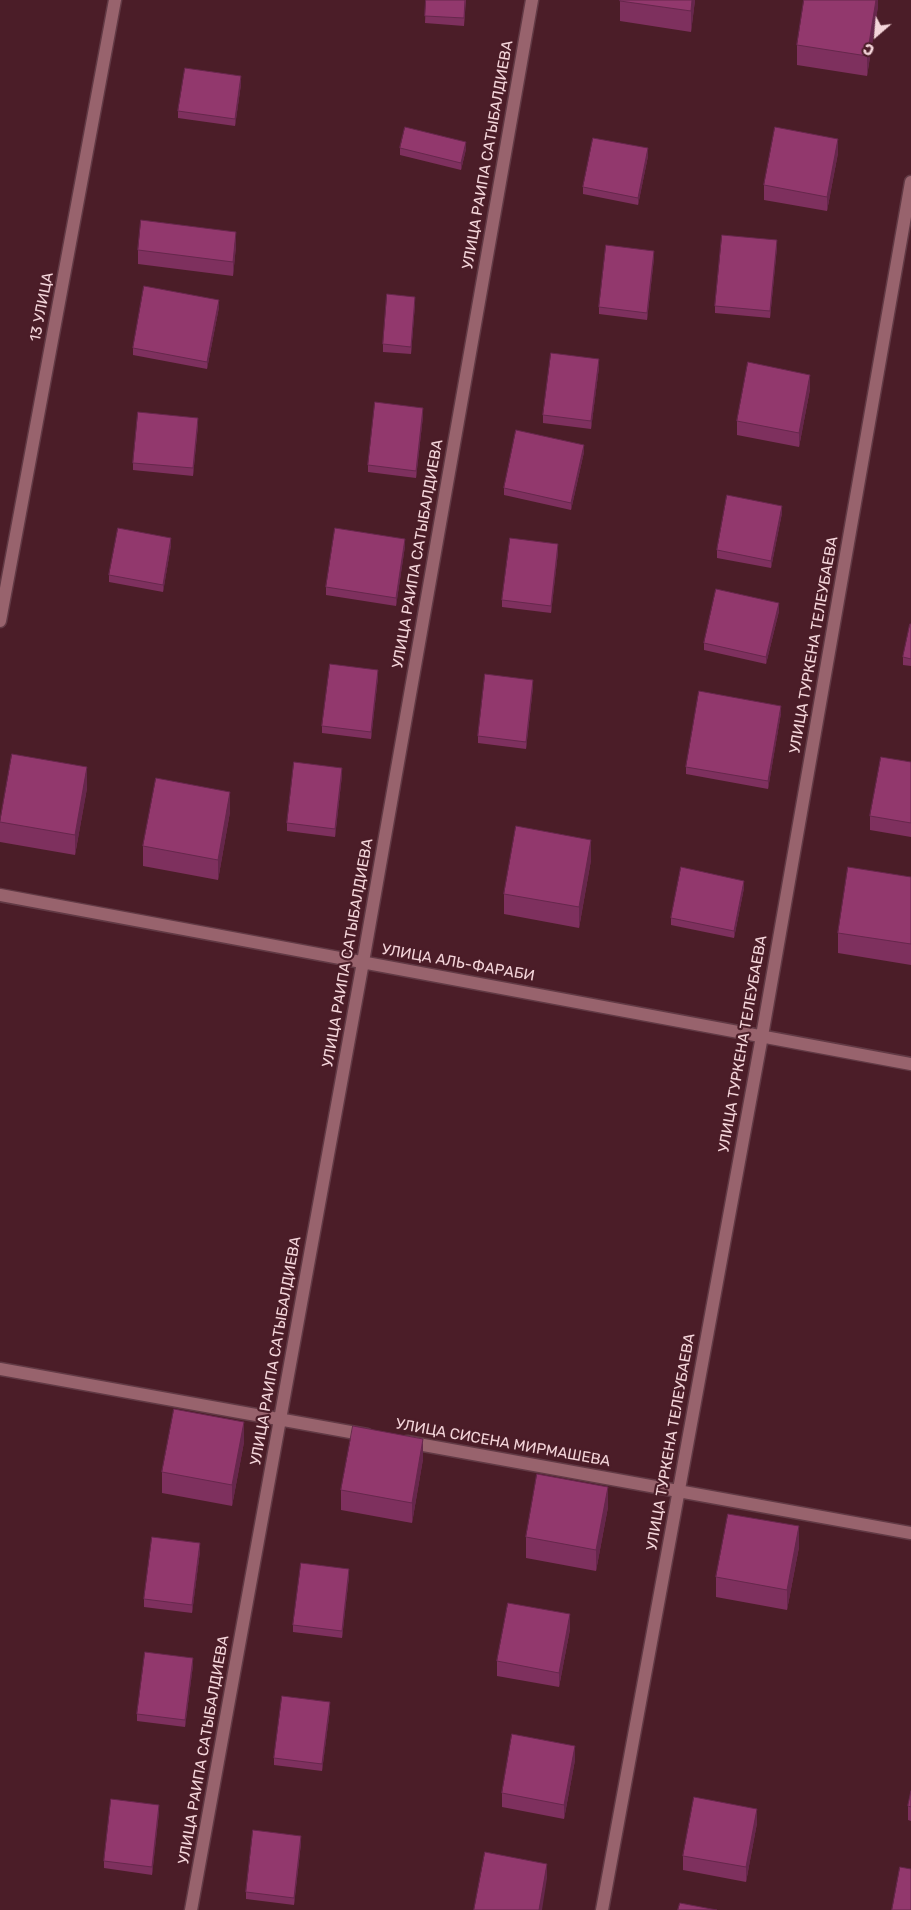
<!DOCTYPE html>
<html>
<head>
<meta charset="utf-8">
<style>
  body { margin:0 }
  #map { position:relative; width:911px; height:1910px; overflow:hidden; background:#4b1d28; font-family:Rubik,sans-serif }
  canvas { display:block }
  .north { position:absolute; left:851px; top:10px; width:50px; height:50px; -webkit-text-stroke:4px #4b1d28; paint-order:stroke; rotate:207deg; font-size:14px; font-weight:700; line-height:20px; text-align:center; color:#f4d5da }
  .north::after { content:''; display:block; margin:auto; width:18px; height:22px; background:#f4d5da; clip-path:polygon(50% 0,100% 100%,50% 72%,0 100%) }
</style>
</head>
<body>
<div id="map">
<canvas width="911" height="1910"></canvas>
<div class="north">С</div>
</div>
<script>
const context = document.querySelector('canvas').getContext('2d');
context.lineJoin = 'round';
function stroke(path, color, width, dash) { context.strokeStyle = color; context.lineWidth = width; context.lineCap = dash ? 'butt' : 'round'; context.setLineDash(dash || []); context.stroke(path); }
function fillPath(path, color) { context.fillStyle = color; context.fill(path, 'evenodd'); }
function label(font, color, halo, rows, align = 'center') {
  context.font = font + ' Rubik,sans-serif'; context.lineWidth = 4.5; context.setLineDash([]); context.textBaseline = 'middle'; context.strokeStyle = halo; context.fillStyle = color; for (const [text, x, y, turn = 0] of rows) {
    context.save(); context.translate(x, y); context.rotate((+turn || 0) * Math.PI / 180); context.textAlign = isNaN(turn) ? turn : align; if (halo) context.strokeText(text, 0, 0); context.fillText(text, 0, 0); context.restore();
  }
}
const minor = new Path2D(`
  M0,621L115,0
  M0,895L911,1064
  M0,1369L367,1435
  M407,1442L911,1533
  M191,1910L363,962L532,0
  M602,1910L762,1036L911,182`);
const wall = new Path2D(`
  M426,0H466L464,26L425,23Z
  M620,0H695L691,32L620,21Z
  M878,0V6L867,76L797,65V45Z
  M241,84L235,126L178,118V111Z
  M400,148L466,149L461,170L400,155Z
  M838,153L827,211L764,200V185Z
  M648,156L638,205L583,194V187Z
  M236,246L233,276L138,264V250Z
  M777,247L770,318L715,313V306Z
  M654,258L647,320L599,314V307Z
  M415,304L411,354L383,352V344Z
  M219,307L207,369L133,355V348Z
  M599,367L591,429L543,423V415Z
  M810,389L799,447L737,435V421Z
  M423,416L416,478L368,472V465Z
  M198,425L193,476L133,470V463Z
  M584,452L571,510L504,495V488Z
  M782,513L771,568L717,558V550Z
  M171,545L163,592L109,582V575Z
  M405,546L396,606L326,595V587Z
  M558,552L551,613L502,607V600Z
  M779,611L766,664L704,650V643Z
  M911,624V666L903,665V657Z
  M378,677L371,739L322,733V726Z
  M533,687L526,749L478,743V736Z
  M781,713L768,789L686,774V767Z
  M911,762V837L870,830V816Z
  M342,775L335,837L287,831V823Z
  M87,788L75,855L0,842V822Z
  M230,812L218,880L143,866V846Z
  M591,860L579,928L504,914V894Z
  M911,877V965L838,953V933Z
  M744,888L734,938L671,925V918Z
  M244,1442L232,1506L162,1493V1472Z
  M423,1459L412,1523L341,1510V1490Z
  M608,1507L596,1571L526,1558V1537Z
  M799,1547L787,1610L716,1597V1577Z
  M200,1551L192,1613L144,1607V1599Z
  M349,1576L342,1638L293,1632V1625Z
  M570,1629L559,1687L497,1676V1661Z
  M193,1665L185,1727L137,1721V1714Z
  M330,1709L322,1771L274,1765V1758Z
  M575,1760L564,1819L502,1807V1793Z
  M911,1791V1821L908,1820V1806Z
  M159,1812L152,1875L104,1868V1861Z
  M757,1823L746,1882L683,1870V1856Z
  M301,1843L294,1905L246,1899V1892Z`);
const shadedWall = new Path2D(`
  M692,0H695L691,32V11Z
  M876,0H878V6L867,76V56Z
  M241,76V84L235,126V119Z
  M838,139V153L827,211V197Z
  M466,142V149L461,170V163Z
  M648,148V156L638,205V198Z
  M236,232V246L233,276V262Z
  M777,240V247L770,318V311Z
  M654,251V258L647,320V313Z
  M415,297V304L411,354V347Z
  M219,300V307L207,369V362Z
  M599,359V367L591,429V421Z
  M810,375V389L799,447V433Z
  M423,408V416L416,478V471Z
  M198,418V425L193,476V468Z
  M584,445V452L571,510V503Z
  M782,506V513L771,568V561Z
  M171,538V545L163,592V585Z
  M405,539V546L396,606V598Z
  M558,544V552L551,613V606Z
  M779,603V611L766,664V657Z
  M378,670V677L371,739V732Z
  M533,680V687L526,749V742Z
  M781,706V713L768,789V781Z
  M87,767V788L75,855V835Z
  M342,768V775L335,837V829Z
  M230,792V812L218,880V860Z
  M591,840V860L579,928V907Z
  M744,881V888L734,938V931Z
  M244,1422V1442L232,1506V1485Z
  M423,1439V1459L412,1523V1503Z
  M608,1487V1507L596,1571V1550Z
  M799,1526V1547L787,1610V1590Z
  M200,1543V1551L192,1613V1605Z
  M349,1569V1576L342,1638V1631Z
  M570,1614V1629L559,1687V1673Z
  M193,1658V1665L185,1727V1720Z
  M330,1702V1709L322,1771V1764Z
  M575,1746V1760L564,1819V1805Z
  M159,1805V1812L152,1875V1867Z
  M757,1809V1823L746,1882V1867Z
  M301,1836V1843L294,1905V1898Z
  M547,1864V1878L542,1910H539Z`);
const building = new Path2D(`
  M426,0H465L464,18L425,16Z
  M620,0H692L691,11L620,1Z
  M804,0H876L867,56L797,45Z
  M185,68L241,76L235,119L178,111Z
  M405,127L466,142L461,163L400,148Z
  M775,127L838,139L827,197L764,185Z
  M593,138L648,148L638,198L583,187Z
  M141,220L236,232L233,262L138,250Z
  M722,235L777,240L770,311L715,306Z
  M606,245L654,251L647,313L599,307Z
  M144,286L219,300L207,362L133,348Z
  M387,294L415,297L411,347L383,344Z
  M551,353L599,359L591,421L543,415Z
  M748,362L810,375L799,433L737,421Z
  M375,402L423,408L416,471L368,465Z
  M138,412L198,418L193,468L133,463Z
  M516,430L584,445L571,503L504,488Z
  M727,495L782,506L771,561L717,550Z
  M118,528L171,538L163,585L109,575Z
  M335,528L405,539L396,598L326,587Z
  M510,538L558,544L551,606L502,600Z
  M716,589L779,603L766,657L704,643Z
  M910,624H911V659L903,657Z
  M330,664L378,670L371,732L322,726Z
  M485,674L533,680L526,742L478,736Z
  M699,691L781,706L768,781L686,767Z
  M12,754L87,767L75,835L0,822Z
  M881,757L911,762V823L870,816Z
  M294,762L342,768L335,829L287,823Z
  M156,778L230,792L218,860L143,846Z
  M516,826L591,840L579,907L504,894Z
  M681,867L744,881L734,931L671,918Z
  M848,867L911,877V944L838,933Z
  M174,1409L244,1422L232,1485L162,1472Z
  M353,1426L423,1439L412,1503L341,1490Z
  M537,1474L608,1487L596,1550L526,1537Z
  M728,1514L799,1526L787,1590L716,1577Z
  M152,1537L200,1543L192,1605L144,1599Z
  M301,1563L349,1569L342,1631L293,1625Z
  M508,1603L570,1614L559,1673L497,1661Z
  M145,1652L193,1658L185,1720L137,1714Z
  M282,1696L330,1702L322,1764L274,1758Z
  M512,1734L575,1746L564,1805L502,1793Z
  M911,1791V1807L908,1806Z
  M694,1797L757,1809L746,1867L683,1856Z
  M111,1799L159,1805L152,1867L104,1861Z
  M253,1830L301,1836L294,1898L246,1892Z
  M485,1852L547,1864L539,1910H474Z
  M900,1867L911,1869V1910H892Z
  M680,1903L717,1910H678Z`);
const streetNames = [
  ["УЛИЦА РАИПА САТЫБАЛДИЕВА",488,155,-80],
  ["13 УЛИЦА",42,307,-79],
  ["УЛИЦА РАИПА САТЫБАЛДИЕВА",418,554,-80],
  ["УЛИЦА ТУРКЕНА ТЕЛЕУБАЕВА",814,645,-80],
  ["УЛИЦА РАИПА САТЫБАЛДИЕВА",348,953,-80],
  ["УЛИЦА АЛЬ-ФАРАБИ",458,963,10],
  ["УЛИЦА ТУРКЕНА ТЕЛЕУБАЕВА",743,1044,-80],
  ["УЛИЦА РАИПА САТЫБАЛДИЕВА",276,1351,-80],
  ["УЛИЦА ТУРКЕНА ТЕЛЕУБАЕВА",671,1442,-80],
  ["УЛИЦА СИСЕНА МИРМАШЕВА",503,1443,10],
  ["УЛИЦА РАИПА САТЫБАЛДИЕВА",204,1750,-80]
];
stroke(minor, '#623a45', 15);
stroke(minor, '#98636d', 12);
fillPath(wall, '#7e305e');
fillPath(shadedWall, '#66274c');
fillPath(building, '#92386d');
stroke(building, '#66274c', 1);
label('15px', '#f4d5da', '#4b1d28', streetNames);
</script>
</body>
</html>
